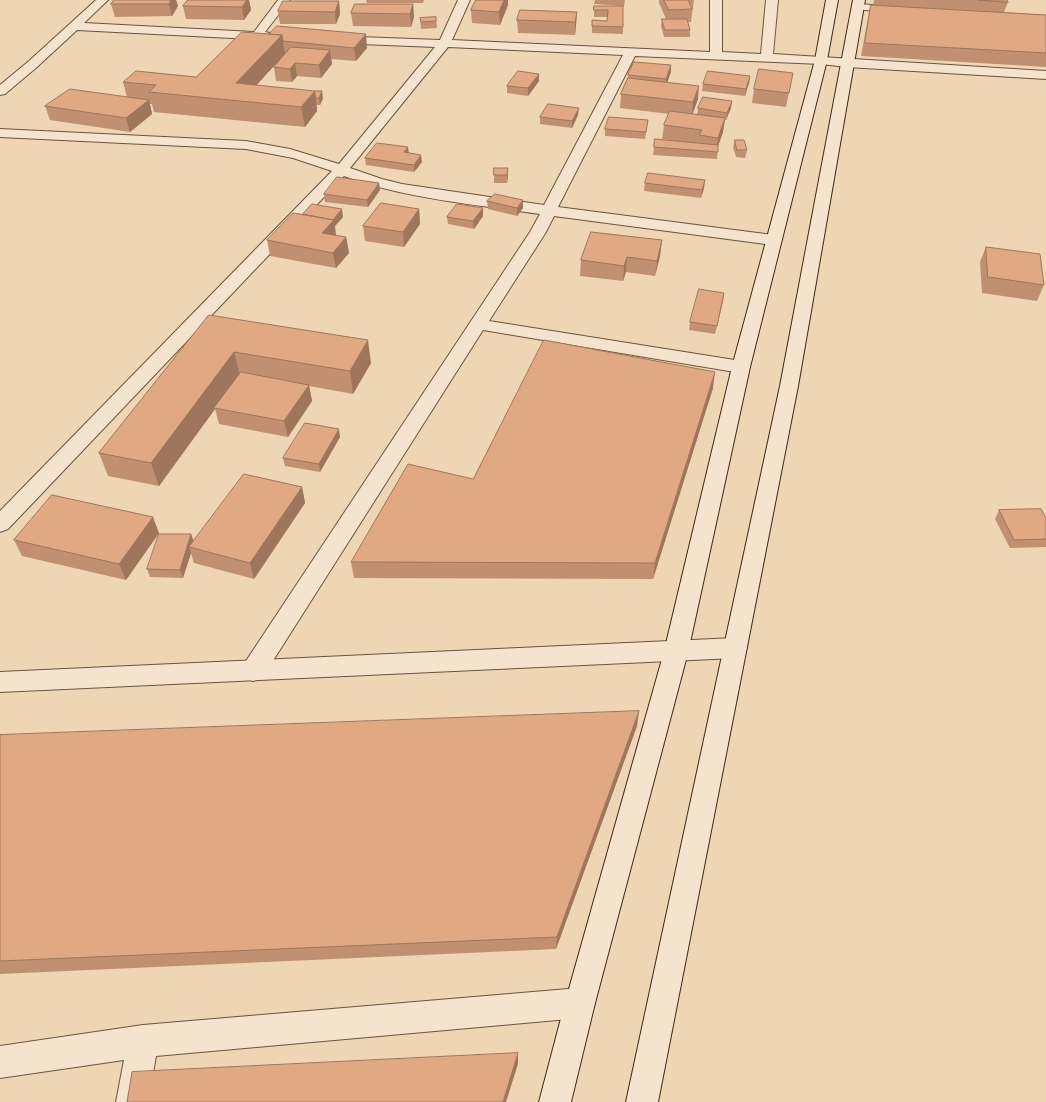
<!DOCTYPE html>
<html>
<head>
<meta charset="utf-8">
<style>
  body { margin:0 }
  canvas { display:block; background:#eed5b3 }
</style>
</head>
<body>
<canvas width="1046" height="1102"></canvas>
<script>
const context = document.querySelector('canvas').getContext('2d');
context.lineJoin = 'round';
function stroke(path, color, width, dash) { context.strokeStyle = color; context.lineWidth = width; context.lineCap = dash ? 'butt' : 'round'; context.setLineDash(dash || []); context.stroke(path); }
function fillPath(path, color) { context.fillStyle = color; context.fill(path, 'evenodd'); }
const minor = new Path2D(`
  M96,0H108L84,23L254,32L278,0H290L265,32L274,34L276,36L274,38L270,40L77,30L37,67L5,94L0,95V85L29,61Z
  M458,0H470L452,40L710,52V0H722V52L761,54L766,0H778L773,54L1046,71V79L847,67L821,64L635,56L558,207L773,235L779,237L781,240L779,243L773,245L554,216L546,232L489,321L741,361L747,363L750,367L747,371L741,373L483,330L262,678L253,681L244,678L241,671L244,664L530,232L540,214C474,204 406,199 344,176L8,529L0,532V511L332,171L293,158L246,149L0,137V129L246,141L290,149L339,164L435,47L336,43L332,42L330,39L332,36L440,40ZM448,47L623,55L544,205L402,184L382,179L350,168Z
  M858,4L901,7L907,10L901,13L854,9L852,7L854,5Z
  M580,988L591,992L595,1003L591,1014L580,1018L156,1056L148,1102H116L124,1060L0,1078V1046L143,1025Z`);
const tertiary = new Path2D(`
  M735,638L743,641L747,648L743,655L735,658L0,692V672Z`);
const secondary = new Path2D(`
  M826,0H838L827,60L750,367L688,652L595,1003L571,1102H539L565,1003L664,652L732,367L815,60Z
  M853,0H865L798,386L658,1102H626L780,386Z`);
const wall = new Path2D(`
  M114,0H176L178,6L172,16L115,17L111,4Z
  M188,0H249L251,10L244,20L186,19L183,6Z
  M366,0H424L423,3H367Z
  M476,0H508V5L500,25L472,23L471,10Z
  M595,0H625L624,6L594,4Z
  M659,0H694L691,22H688L690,30V37H664L661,26L662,19H666L659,3Z
  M874,0H1007L1008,2L1004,12L1046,15V67L861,56L868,18L871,5H873Z
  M339,1L340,14L336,24H280L278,11Z
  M413,4L414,17L411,27L353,26L351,13Z
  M594,6H623V34L592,33V20L607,21V17H594Z
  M577,12L576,25L575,35L518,33L517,20Z
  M436,17L437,28L421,29L420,18Z
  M242,32L367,48L356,61L331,59L332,64L321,78L297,76L292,82L276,81L274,67L285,54L256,85L323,98L320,105H317V111L305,127L154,112L152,104H150L152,114L130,132L50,120L45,106L127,97L123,82L196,77Z
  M671,72L667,82L698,99L692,114L697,115L698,108H731L726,120H725L723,132L718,146L717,159L653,155L655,139L678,141L662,139L664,125L669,114L620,108L621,94L628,78V75Z
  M793,73L786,107L752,103L754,89Z
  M750,76L749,83L745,96L702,91L703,84Z
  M539,81L528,96L507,93V86Z
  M578,115L572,128L540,124V117Z
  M647,127L645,139L605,136V129Z
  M735,140L747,150L745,158L736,157L733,147Z
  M408,147V153L422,162L414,172L366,165L365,158Z
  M508,168V176L507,183H494V175Z
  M645,183L704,188L701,198L644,191Z
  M380,190L368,207L325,202L324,194Z
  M487,201L523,208L517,216L488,209Z
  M419,209L420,224L404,247L365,241L363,226Z
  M303,214L343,217L335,226V235L346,237L349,253L336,268L270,256L267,240Z
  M483,216L474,229L448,224L447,217Z
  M662,240L660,256L655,276L626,272L623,281L580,276L581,260Z
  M986,247L1044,285L1037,301L982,293L980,262Z
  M723,301L715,334L689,330L690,322Z
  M209,315L371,363L353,394L309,386L312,401L288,437L219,424L215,409L159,486L108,476L99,453Z
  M713,388L653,579L354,578L351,562L473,479Z
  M340,437L320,472L285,466L283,458Z
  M302,487L305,503L254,579L194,563L191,553L183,578L150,577L147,569L191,534L193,541Z
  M999,510L1046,518V547L1010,548L995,519Z
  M159,533L126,580L22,556L14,540Z
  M637,726L556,949L0,974V735Z`);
const shadedWall = new Path2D(`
  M171,0H176L178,6L172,16L169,4Z
  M247,0H249L251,10L244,20L242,7Z
  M504,0H508V5L500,25L499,12Z
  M339,1L340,14L336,24L335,12Z
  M413,4L414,17L411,27L410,14Z
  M577,12L576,25L575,35V22Z
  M366,34L367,48L356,61L354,48Z
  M282,35L285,54L242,101L236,83Z
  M330,50L332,64L321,78L319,65Z
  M295,63L297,76L292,82L290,69Z
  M671,65V72L666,86V79Z
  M539,74V81L528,96V88Z
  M750,76L749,83L745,96L746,89Z
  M699,86L698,99L692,116L693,102Z
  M315,91L317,111L305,127L301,107Z
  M322,91L323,98L320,105L319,98Z
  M149,100L152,114L130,132L126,118Z
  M732,101L731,108L726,120L727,113Z
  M579,108L578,115L572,128V121Z
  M725,118L723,132L716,152L718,138Z
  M408,147L409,154L404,152Z
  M421,155L422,162L414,172V165Z
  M508,168V176L507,183V175Z
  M705,180L704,188L701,198L702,190Z
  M379,183L380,190L368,207L367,200Z
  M523,200V208L517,216V208Z
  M483,208V216L474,229L473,221Z
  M342,209L343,217L335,226L336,235L325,248L322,233Z
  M419,209L420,224L404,247L403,232Z
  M346,237L349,253L336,268L333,253Z
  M662,240L660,256L655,276L657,261Z
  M627,257L626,272L623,281L624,266Z
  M724,293L723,301L715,334L717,326Z
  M368,340L371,363L353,394L350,371Z
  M234,352L240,375L214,408L215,409L159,486L151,463Z
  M715,372L713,388L653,579L655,563Z
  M309,385L312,401L288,437L284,421Z
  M339,429L340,437L320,472L319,464Z
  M302,487L305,503L254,579L250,563Z
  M153,517L159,533L126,580L119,564Z
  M191,534L194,542L189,547L191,553L183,578L180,570Z
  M639,711L637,726L556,949L557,937Z
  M518,1053V1064L506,1102H503Z`);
const building = new Path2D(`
  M114,0H171L169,4H111Z
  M188,0H247L242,7L183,6Z
  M476,0H504L499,12L471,10Z
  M664,0H688L692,9L669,10Z
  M978,0H1007L1008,2Z
  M283,1H339L335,12L278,11Z
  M355,4H413L410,14L351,13Z
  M871,5L1046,15V53L865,43Z
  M594,6H623V27L592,26V20L607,21L608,10H594Z
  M520,10L577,12L575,22L517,20Z
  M436,17V21L421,22L420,18Z
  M662,19H687L690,30H665Z
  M277,26L366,34L354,48L283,41L282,35L269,34Z
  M242,32L282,35L236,83L315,91L301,107L149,92L156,85L123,82L136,71L196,77Z
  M291,47L330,50L319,65L295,63L290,69L274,67Z
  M634,62L671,65L666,79L628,75Z
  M759,69L793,73L789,93L754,89Z
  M518,71L539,74L528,88L507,86Z
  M708,71L750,76L746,89L703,84Z
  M628,78L699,86L693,102L621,94Z
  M70,89L149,100L126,118L45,106Z
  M315,91H322L319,98H316Z
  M703,97L732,101L727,113L698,108Z
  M548,104L579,108L572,121L540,117Z
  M670,111L725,118L718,138L699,135L702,130L664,125Z
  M609,117L648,120L646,132L605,129Z
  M655,139L718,145V152L654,147Z
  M735,140H744L747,150H737Z
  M377,143L408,147L404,152L421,155L414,165L365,158Z
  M494,168H508L507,175H494Z
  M648,173L705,180L702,190L645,183Z
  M337,177L379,183L367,200L324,194Z
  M495,194L523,200L517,208L487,201Z
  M381,203L419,209L403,232L363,226Z
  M312,204L342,209L333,220L303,214Z
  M457,204L483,208L473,221L447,217Z
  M293,213L334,220L322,233L346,237L333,253L267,240Z
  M591,232L662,240L657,261L627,257L624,266L581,260Z
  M986,247L1040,254L1044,285L988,277Z
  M699,289L724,293L717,326L690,322Z
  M209,315L368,340L350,371L234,352L151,463L99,453Z
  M544,340L715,372L655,563L351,562L408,464L473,479Z
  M241,372L309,385L284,421L214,408Z
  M305,423L339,429L319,464L283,458Z
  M244,474L302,487L250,563L189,547Z
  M52,495L153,517L119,564L14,540Z
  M1041,509L1046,518V539L1014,540L999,510Z
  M159,534H191L180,570L147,569Z
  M639,711L557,937L0,961V735Z
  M518,1053L503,1102H127L132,1072Z`);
stroke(minor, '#6b5540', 2);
stroke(tertiary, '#6b5540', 2);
stroke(secondary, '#3f2a19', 2);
fillPath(minor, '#f4e4ce');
fillPath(tertiary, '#f4e4ce');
fillPath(secondary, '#f4e4ce');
fillPath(wall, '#c19071');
fillPath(shadedWall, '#9d765c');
fillPath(building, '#e0a883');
stroke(building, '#9d765c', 1);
</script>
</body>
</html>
